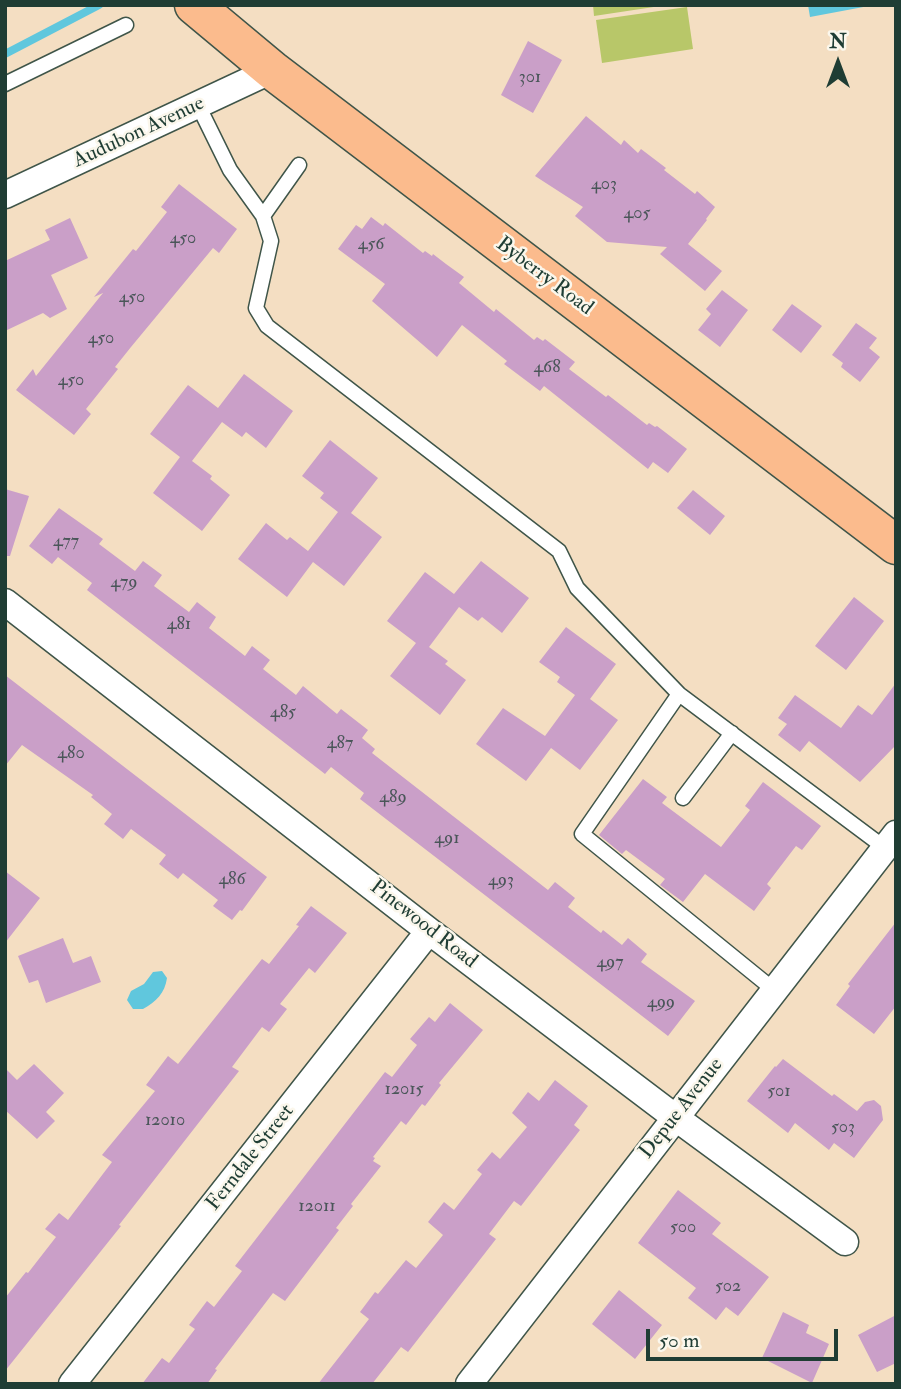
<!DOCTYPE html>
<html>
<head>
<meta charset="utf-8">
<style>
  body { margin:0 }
  #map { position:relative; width:901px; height:1389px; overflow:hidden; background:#f4dec2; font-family:"IM FELL Double Pica",serif }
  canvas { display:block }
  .frame { position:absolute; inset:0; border:7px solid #1f3d34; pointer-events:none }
  .north { position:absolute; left:803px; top:28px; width:70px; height:70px; -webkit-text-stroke:5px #fbf7ec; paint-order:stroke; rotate:0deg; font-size:19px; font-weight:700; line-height:28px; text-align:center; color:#1f3d34 }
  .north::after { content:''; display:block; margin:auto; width:24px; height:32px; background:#1f3d34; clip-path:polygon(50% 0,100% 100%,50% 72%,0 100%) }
  .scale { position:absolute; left:646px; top:1329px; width:192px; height:32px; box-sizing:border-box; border:4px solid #1f3d34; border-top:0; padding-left:9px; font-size:21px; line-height:24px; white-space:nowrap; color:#1f3d34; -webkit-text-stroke:5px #fbf7ec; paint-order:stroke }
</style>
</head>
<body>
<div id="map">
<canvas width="901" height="1389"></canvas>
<div class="frame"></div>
<div class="north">N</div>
<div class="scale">50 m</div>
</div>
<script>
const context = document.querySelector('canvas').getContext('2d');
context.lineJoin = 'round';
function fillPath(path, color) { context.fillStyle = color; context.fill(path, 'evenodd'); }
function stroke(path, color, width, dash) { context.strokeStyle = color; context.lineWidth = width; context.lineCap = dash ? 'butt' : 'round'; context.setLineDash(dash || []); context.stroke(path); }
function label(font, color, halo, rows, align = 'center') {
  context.font = font + ' "IM FELL Double Pica",serif'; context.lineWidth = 5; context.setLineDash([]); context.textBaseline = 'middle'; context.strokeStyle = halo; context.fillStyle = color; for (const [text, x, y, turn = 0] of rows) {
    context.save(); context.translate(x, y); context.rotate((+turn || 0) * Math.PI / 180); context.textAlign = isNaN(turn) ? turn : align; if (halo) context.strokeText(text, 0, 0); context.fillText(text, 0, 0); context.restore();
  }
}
const green = new Path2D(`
  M593,5H667L594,16Z
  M687,7L693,49L602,63L596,20Z`);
const water = new Path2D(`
  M808,5H874L810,17Z
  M162,971L167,978C165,993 156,1002 143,1009H133L127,1000L131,991L144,984L153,972Z`);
const stream = new Path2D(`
  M5,54L99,5`);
const building = new Path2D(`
  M528,41L562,60L533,113L501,95Z
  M586,116L621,145L624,140L638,153L641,149L666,168L664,170L695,194L697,191L715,207L706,219L707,220L688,244L722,271L705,291L660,254L667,247L607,242L575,216L583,207L535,176Z
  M179,184L237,229L219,253L213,248L131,347L115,367L118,369L86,409L91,414L74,435L16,390L33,369L36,376L103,293L94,297L133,249L136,251L167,212L161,207Z
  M371,217L383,226L385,223L423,253L425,251L432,256L433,254L446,264L464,277L459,283L494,312L496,309L534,340L537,337L543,341L545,339L575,362L569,369L606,397L608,395L647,425L649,423L655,427L657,426L687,449L668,473L653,462L648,469L544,386L540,391L504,364L507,361L462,325L437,357L372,301L385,284L338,249L356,225L362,229Z
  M70,218L88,258L51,275L67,309L50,318L43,313L5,331V261L50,240L45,230Z
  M722,290L748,310L720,347L698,330L711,314L706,309Z
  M792,304L822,326L801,353L772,330Z
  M856,323L877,338L869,348L880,357L860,382L841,367L843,363L832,355Z
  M244,374L293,411L266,448L246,432L242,437L222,422L192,461L212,476L210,479L230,495L202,531L153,493L180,457L150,434L188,385L218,408Z
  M330,440L378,478L351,513L382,537L344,586L313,562L287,597L238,559L266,523L287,540L290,537L308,551L338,512L320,498L324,493L302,476Z
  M5,489L29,496L10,556H5Z
  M693,490L725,516L710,535L677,508Z
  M59,508L103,539L99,544L135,571L143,561L162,575L154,586L189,612L197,602L216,617L209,628L245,656L252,646L270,660L263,669L296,695L303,686L337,714L341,709L368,730L362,738L375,749L372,753L548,890L555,882L575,898L568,907L601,933L603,930L622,945L628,938L647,954L641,962L695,1001L668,1036L360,799L364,793L331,767L325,774L87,590L92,583L58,557L52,564L29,546Z
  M481,561L529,598L502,633L482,617L478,621L459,607L429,647L448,661L445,664L466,680L440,715L390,676L416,643L387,621L425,572L454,594Z
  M854,597L884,621L846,670L815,646Z
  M566,627L616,664L590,699L618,720L580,770L551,748L526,781L476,744L503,708L545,736L575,695L557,682L560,677L539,662Z
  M5,675L267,877L242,911L240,910L232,920L213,906L218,900L183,873L178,879L159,864L166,855L131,829L123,839L104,824L112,814L91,797L93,795L22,745L5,766Z
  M896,683V745L860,782L809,741L800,752L778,735L787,724L778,718L795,695L841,728L858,705L872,715Z
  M643,779L667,797L662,803L721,847L750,810L745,806L763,782L821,826L802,850L796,846L767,884L771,888L754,911L705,874L683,902L660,885L665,879L626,850L622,854L599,835Z
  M5,871L40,898L5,943Z
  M311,906L347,933L315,973L309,968L280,1004L287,1009L269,1032L262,1027L232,1067L239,1071L119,1225L121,1226L5,1371V1298L26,1272L28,1273L56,1237L45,1229L59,1213L68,1220L112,1162L102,1155L155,1091L146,1085L168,1056L178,1064L262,959L269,964L299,926L296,925Z
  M896,922V1006L874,1034L836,1005L850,986L848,984Z
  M63,938L73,963L91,956L101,982L46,1003L38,980L29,983L18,956Z
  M450,1003L483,1030L439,1083L441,1085L425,1106L422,1104L406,1125L401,1121L373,1157L375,1158L373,1161L381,1166L351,1204L353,1206L336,1228L339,1230L285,1301L273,1293L215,1369L217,1370L207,1384H142L162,1358L169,1363L195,1329L189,1325L207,1301L214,1307L242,1271L235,1266L324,1151L385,1072L392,1077L417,1045L410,1039L429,1017L435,1022Z
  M783,1059L832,1096L834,1094L857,1111L865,1102L874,1100L881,1106L883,1120L854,1158L834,1143L829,1150L795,1123L788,1133L747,1101L775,1066L776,1067Z
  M34,1064L64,1093L46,1112L55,1121L37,1139L5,1110V1068L17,1080Z
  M555,1080L588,1106L574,1125L580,1130L521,1206L514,1201L489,1234L496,1239L408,1352L401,1347L372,1384H318L369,1319L360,1312L375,1292L378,1294L406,1260L416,1268L443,1235L428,1222L444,1202L454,1210L482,1174L477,1170L492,1152L500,1159L527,1127L512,1113L528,1092L539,1101Z
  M678,1190L721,1223L712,1234L769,1277L738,1316L726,1307L716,1320L688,1298L696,1288L638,1243Z
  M619,1290L662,1325L635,1359L592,1324Z
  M783,1312L809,1325L806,1333L829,1344L812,1383L762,1358Z
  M896,1315V1363L877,1372L858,1335Z`);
const lane = new Path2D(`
  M5,84L126,25
  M198,105L230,170L263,216L271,241L256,308L267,326L559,551L577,588L679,694L885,848
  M263,216L299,165
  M679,694L582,834L774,990
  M683,798L732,733`);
const street = new Path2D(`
  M5,195L272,70
  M5,602L429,931L676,1118L845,1242
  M72,1384L429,931
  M469,1384L896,834`);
const primary = new Path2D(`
  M194,5L272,70L896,545`);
const numberNames = [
  ["301",530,78],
  ["403",604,185],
  ["405",637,214],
  ["450",183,239],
  ["456",371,245],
  ["450",132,298],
  ["450",101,339],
  ["468",547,368],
  ["450",71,381],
  ["477",66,542],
  ["479",124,583],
  ["481",179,625],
  ["485",283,713],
  ["487",340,744],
  ["480",71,754],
  ["489",393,798],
  ["491",447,839],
  ["486",232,880],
  ["493",501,881],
  ["497",610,963],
  ["499",661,1003],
  ["12015",404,1090],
  ["501",779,1092],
  ["12010",165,1121],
  ["503",843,1128],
  ["12011",317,1207],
  ["500",683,1228],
  ["502",728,1287]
];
const streetNames = [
  ["Audubon Avenue",139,133,-25],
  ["Byberry Road",544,277,37],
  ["Pinewood Road",423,925,38],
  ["Depue Avenue",682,1109,-52],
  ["Ferndale Street",251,1158,-52]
];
fillPath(green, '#b8c769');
fillPath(water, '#60c7dd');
stroke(stream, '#60c7dd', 8);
fillPath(building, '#ca9fc8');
stroke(lane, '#3f5549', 17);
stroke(street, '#3f5549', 29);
stroke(primary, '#3f5549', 41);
stroke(lane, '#fff', 14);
stroke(street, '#fff', 26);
stroke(primary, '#fbbb8d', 38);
label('18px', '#4a5659', null, numberNames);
label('21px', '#1f3d34', '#fbf7ec', streetNames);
</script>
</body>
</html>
